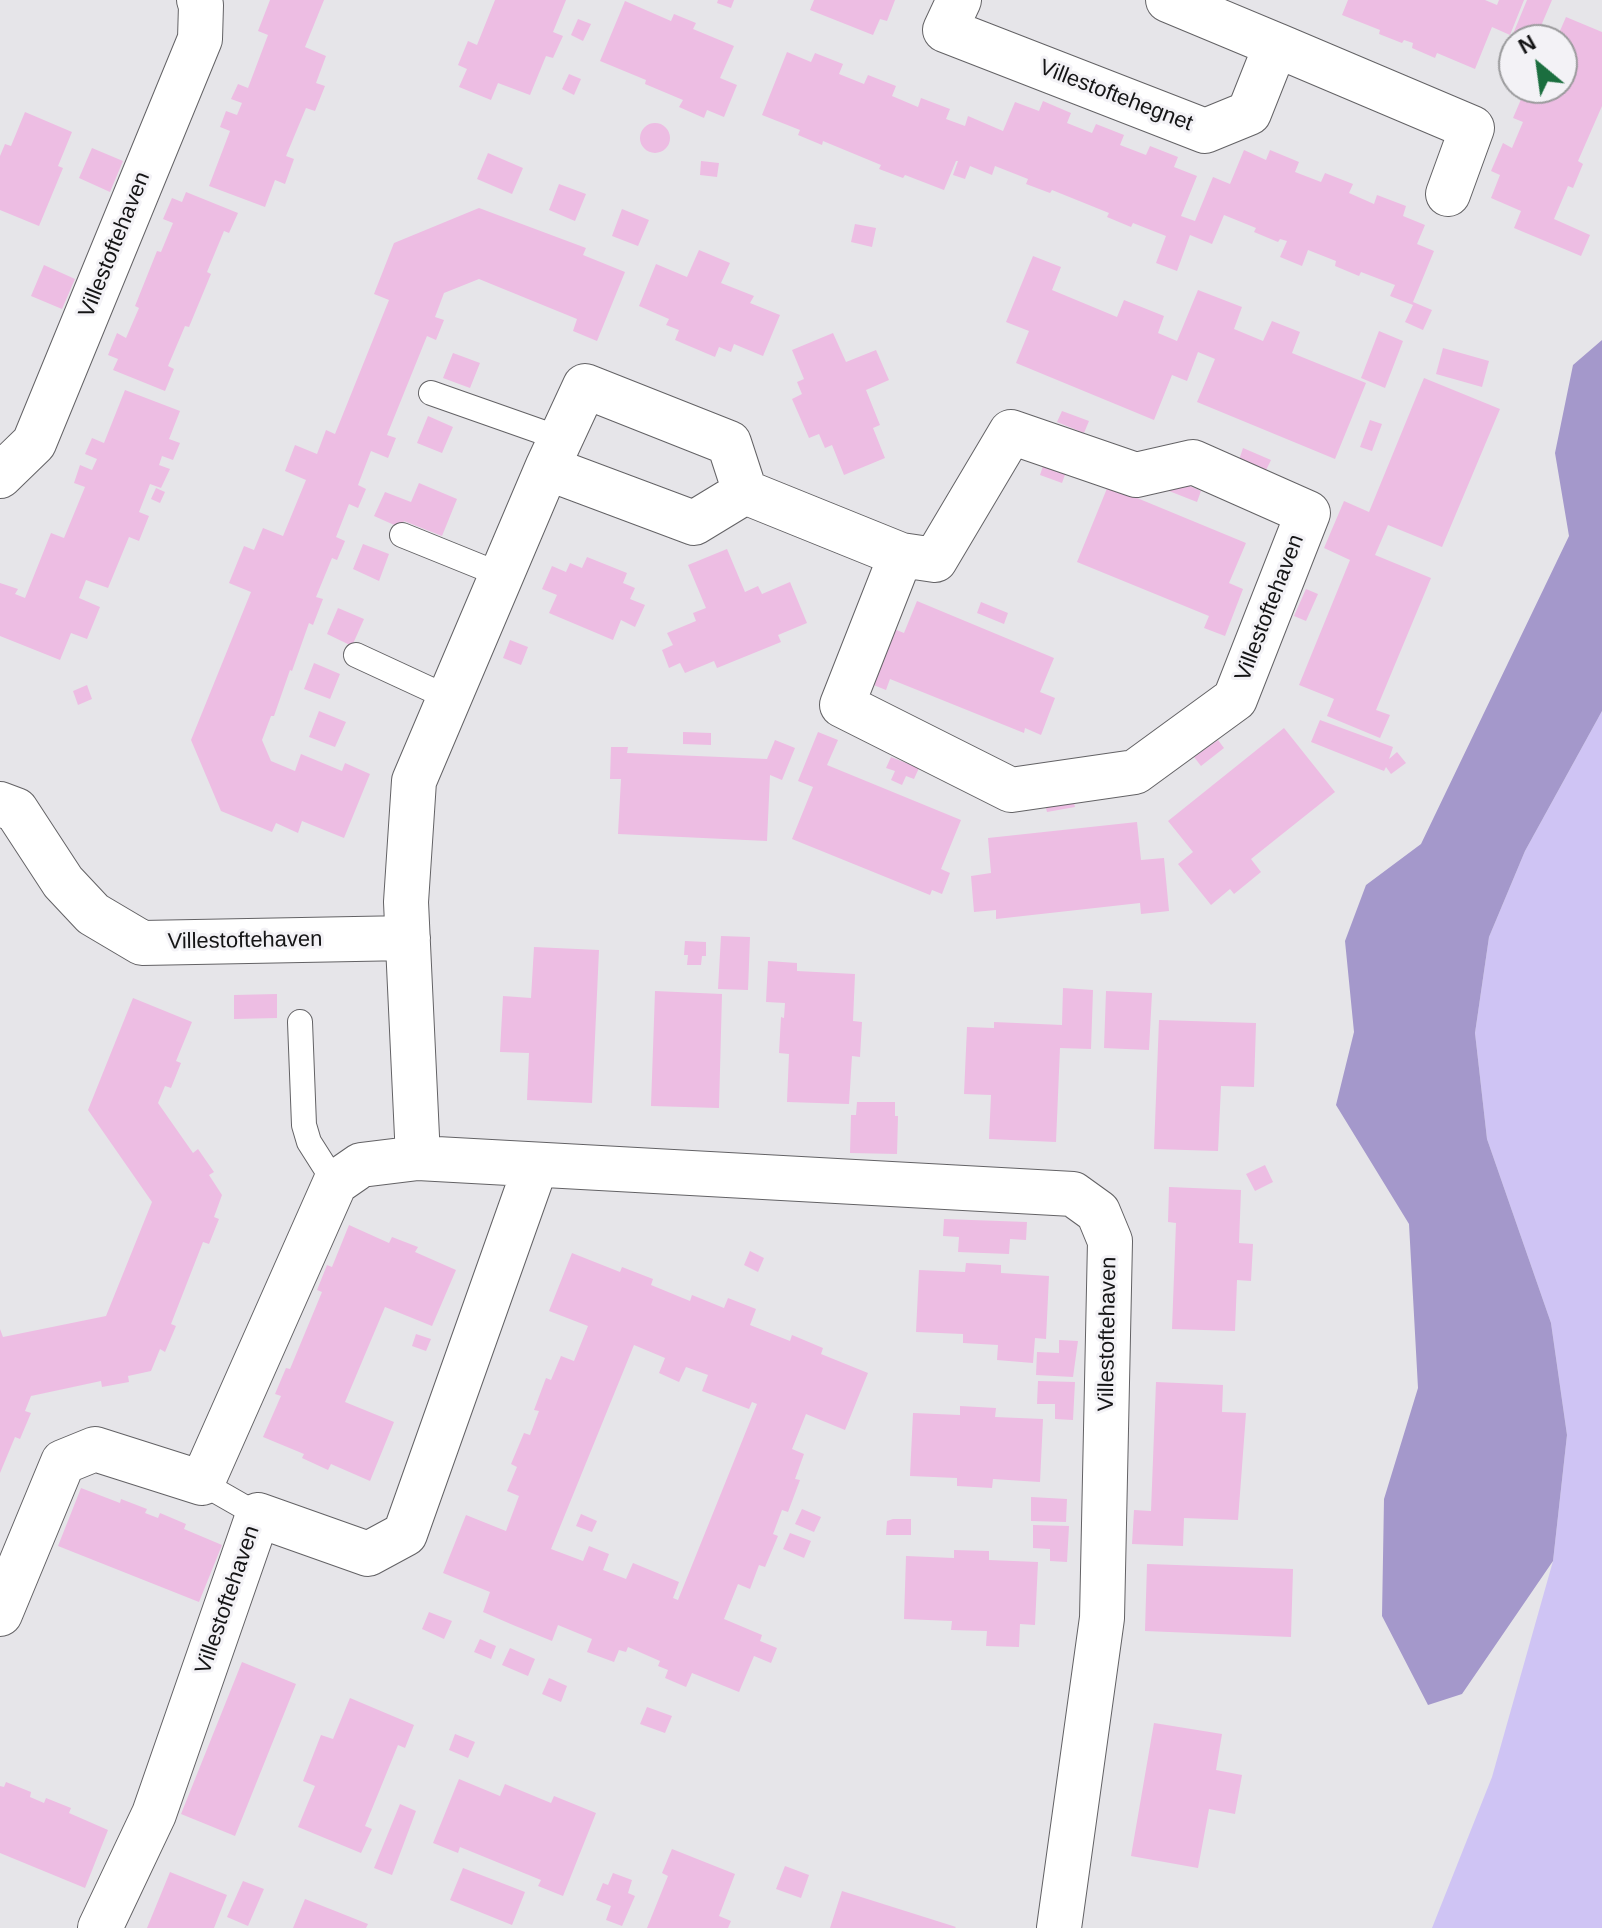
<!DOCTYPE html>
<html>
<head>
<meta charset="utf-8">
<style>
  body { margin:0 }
  #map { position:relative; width:1602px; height:1928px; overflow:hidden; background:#e6e5e9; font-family:Helvetica,sans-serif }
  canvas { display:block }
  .north { position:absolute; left:1498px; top:24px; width:80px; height:80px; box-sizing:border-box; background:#f3f2f6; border:2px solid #9a9a9c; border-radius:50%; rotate:331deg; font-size:22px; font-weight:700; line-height:32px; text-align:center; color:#151516 }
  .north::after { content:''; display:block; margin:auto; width:28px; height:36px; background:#1b6e3f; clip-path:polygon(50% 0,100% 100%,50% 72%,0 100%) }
</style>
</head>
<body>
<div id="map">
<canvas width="1602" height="1928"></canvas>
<div class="north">N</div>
</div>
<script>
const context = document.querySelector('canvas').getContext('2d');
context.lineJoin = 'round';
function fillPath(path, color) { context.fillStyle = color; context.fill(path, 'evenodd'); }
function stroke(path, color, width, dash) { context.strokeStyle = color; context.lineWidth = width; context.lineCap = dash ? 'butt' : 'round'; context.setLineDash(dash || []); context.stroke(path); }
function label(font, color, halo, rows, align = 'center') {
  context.font = font + ' Helvetica,sans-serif'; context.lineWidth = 6; context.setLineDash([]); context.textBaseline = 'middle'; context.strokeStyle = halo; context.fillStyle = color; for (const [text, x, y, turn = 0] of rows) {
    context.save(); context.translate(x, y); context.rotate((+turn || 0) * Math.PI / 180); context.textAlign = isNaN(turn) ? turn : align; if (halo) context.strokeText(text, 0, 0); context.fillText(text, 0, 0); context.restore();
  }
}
const green = new Path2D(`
  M1602,711V1928H1432L1492,1777L1553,1561L1567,1435L1551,1323L1487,1139L1475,1033L1489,937L1525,851Z`);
const forest = new Path2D(`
  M1602,340V711L1525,851L1489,937L1475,1033L1487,1139L1551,1323L1567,1435L1553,1561L1462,1694L1428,1705L1382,1616L1384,1499L1418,1388L1409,1224L1336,1105L1354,1032L1345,941L1366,885L1421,844L1569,536L1555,453L1573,365Z`);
const building = new Path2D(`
  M270,0H324L305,47L326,56L316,83L325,86L315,111L306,108L286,156L294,159L285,184L275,180L265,207L209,186L230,131L220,127L226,111L237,115L242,103L231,99L238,84L248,88L268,35L258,31Z
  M495,0H566L553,32L563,36L553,58L546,56L530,95L498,83L491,100L459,87L467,69L458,65L468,41L477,45Z
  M718,0H734L731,8L717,3Z
  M814,0H895L887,21L880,19L873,35L810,10Z
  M1348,0H1485L1497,5L1499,0H1524L1510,35L1492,27L1475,69L1437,53L1435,58L1412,48L1413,43L1404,40L1402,43L1379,34L1380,30L1342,15Z
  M1527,0H1552L1535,40H1528L1513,34Z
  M625,1L671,21L674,14L696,23L693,29L734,46L720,78L737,85L724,117L707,110L704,118L679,107L683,100L645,84L646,80L600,61Z
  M1566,17L1602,32V106L1578,161L1583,164L1573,188L1568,186L1554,219L1590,235L1581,256L1514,228L1521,211L1491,198L1500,175L1491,171L1503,143L1512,148L1523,122L1513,118L1525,90L1534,93L1536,88H1562V40H1556Z
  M578,19L591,24L583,41L571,35Z
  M787,52L811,62L815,53L843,64L839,74L864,84L868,75L896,86L892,96L918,107L921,98L950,109L946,119L965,126L968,116L1003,131L1015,102L1039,111L1043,101L1071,113L1067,123L1092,133L1096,124L1124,135L1120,145L1146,155L1150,146L1178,157L1174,167L1197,176L1181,216L1195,221L1213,177L1230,184L1244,150L1266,160L1270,150L1299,162L1295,172L1321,182L1325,173L1353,184L1349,193L1374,204L1377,195L1406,206L1403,216L1425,225L1417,244L1434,251L1413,302L1432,310L1423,330L1405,322L1413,305L1390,296L1395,285L1361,272L1359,276L1335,266L1336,261L1308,250L1302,266L1280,257L1287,241L1280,239L1278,242L1254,232L1256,228L1224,215L1212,244L1190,235L1177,271L1156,263L1166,236L1133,223L1131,227L1107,217L1109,213L1052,190L1050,193L1026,184L1028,179L995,166L992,175L970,166L965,179L953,175L958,161H956L944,190L905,175L903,178L879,169L881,165L823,141L822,145L798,135L800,130L762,115Z
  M569,74L581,79L574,95L562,89Z
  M25,112L72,132L58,166L63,168L39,226L0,210V156L5,144L11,146Z
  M640 138a15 15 0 1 1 30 0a15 15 0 1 1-30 0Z
  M92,148L123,161L110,192L79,178Z
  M488,153L523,168L512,194L477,179Z
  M701,161L719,163L717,177L700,175Z
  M559,184L586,194L575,221L549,210Z
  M186,192L238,213L229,233L224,231L207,272L211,274L189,327L185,326L168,366L174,369L165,391L113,370L118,359L108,355L117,333L126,338L139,308L135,306L157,251L161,252L173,223L163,219L172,198L182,202Z
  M479,208L586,248L583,255L625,272L597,341L573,331L577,319L479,279L444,293L435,317L444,320L436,340L427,336L387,435L396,438L388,458L371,451L358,485L366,489L358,508L349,504L336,537L345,541L337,560L332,558L316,597L323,599L313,625L309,623L292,671L290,670L274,716H271L262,740L271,761L295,771L301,754L342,771L345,763L370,774L344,838L302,821L298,833L276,823L272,832L221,811L191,740L251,592L229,583L244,546L254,550L263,528L283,536L306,480L285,471L295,445L317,454L326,430L335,434L389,300L374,294L394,243Z
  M622,209L649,220L638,246L612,236Z
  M855,224L876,228L872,247L851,242Z
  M699,250L730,263L721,283L754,296L750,303L780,315L763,356L734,344L731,352L719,347L715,357L675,340L679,330L666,325L669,319L639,306L656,264L687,277Z
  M1033,256L1061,267L1052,290L1117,317L1124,300L1164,316L1158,333L1177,341L1198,290L1242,307L1234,329L1263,341L1272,321L1300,332L1292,353L1366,383L1335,459L1197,402L1215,359L1198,352L1187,381L1172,375L1154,420L1016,363L1029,331L1006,322Z
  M44,265L75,279L62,309L31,296Z
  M1379,331L1403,341L1385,388L1361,378Z
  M833,333L846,362L876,350L889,380L866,390L880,425L873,428L885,458L844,475L832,445L825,448L819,434L809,438L792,399L802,394L797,382L804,379L792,350Z
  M1443,348L1489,361L1482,387L1436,374Z
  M453,353L480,363L470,388L443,378Z
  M1424,378L1500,409L1442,547L1388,525L1375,555L1431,578L1376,710L1390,715L1380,738L1327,716L1334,699L1299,685L1350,560L1324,548L1344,501L1369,512Z
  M125,390L180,411L169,439L180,443L173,460L162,456L159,465L170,469L161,488L150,484L139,512L149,516L139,541L129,537L108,588L86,580L79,598L100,607L87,639L71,633L60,660L0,636V583L18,589L15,594L25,598L51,533L64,538L85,487L74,483L80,465L92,470L97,459L85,454L92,438L104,443Z
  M1062,411L1089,421L1084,433L1057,422Z
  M428,416L453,427L442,453L417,443Z
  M1370,420L1382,424L1372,451L1360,447Z
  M1243,448L1271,460L1266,470L1239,460Z
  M1044,463L1066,472L1062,483L1040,475Z
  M1174,479L1201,491L1197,502L1169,491Z
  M419,483L457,499L442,536L404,521L401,528L374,516L385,492L411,502Z
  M1108,486L1246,543L1229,583L1243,589L1225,636L1204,628L1209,616L1077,562Z
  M156,488L165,492L160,503L151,499Z
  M363,544L389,554L379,581L353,569Z
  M727,549L745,592L758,586L762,594L790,582L807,623L778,635L781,642L717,668L714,661L685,673L680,663L669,668L662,650L673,645L667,633L696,621L693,613L706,608L688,565Z
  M587,557L627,573L623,583L635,588L630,599L645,605L635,627L621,620L613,640L549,613L557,595L542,589L552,566L566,572L570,563L582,568Z
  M1306,589L1318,594L1306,621L1294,616Z
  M917,601L1054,658L1040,692L1055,698L1041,735L1025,728L1024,733L890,679L886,690L866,682L889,627L904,633Z
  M981,602L1008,613L1004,624L977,613Z
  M338,608L364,619L352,646L327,634Z
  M510,640L528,647L521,665L503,658Z
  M314,663L340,674L330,699L304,689Z
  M87,685L92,699L78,705L73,691Z
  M319,711L346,722L335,747L309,737Z
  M1320,720L1393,747L1389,759L1397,752L1406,763L1391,774L1386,767L1384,771L1311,742Z
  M1284,728L1335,792L1251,859L1261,872L1234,894L1230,889L1211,905L1178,864L1193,852L1168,821Z
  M683,732L711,733V745L683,744Z
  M818,732L838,740L827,765L961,820L941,869L950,873L942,894L932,890L930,895L792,839L813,787L798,781Z
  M775,740L795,748L782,780L770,775L767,841L618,834L621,779H610L611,747H628L627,753L767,759Z
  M1218,740L1224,748L1201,766L1194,757Z
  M891,757L919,768L914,779L906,776L902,785L891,780L895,771L886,768Z
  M1072,795L1075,807L1047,812L1044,800Z
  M1137,822L1141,860L1164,858L1169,911L1141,914L1140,903L996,919V910L974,912L971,876L991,873L988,838Z
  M721,936L750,937L748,990L718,989Z
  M685,941L706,942V956H702L701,965H687L688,955H684Z
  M534,947L599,950L592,1103L527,1100L529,1053L500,1052L503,996L531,998Z
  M768,961L797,963V971L855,974L853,1021L862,1022L860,1057L852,1056L849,1104L787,1102L789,1054L779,1053L781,1017L784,1018L785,1003L766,1002Z
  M1063,988L1093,990L1091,1049L1060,1048L1056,1142L989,1139L991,1095L964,1094L967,1027L994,1028V1022L1062,1025Z
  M655,991L722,994L719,1108L651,1106Z
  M1106,991L1152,993L1149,1050L1104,1048Z
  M277,994V1018L234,1019V995Z
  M133,998L192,1022L176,1061L181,1063L171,1088L165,1086L158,1103L193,1153L198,1149L214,1172L209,1175L222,1195L214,1217L219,1219L209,1244L203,1242L171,1324L176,1326L165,1352L160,1349L151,1371L128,1376L129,1382L102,1387L101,1381L31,1396L25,1411L31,1413L20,1439L15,1437L0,1473V1329L3,1337L106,1316L152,1202L88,1110Z
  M1159,1020L1256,1023L1254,1087L1221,1086L1218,1151L1154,1149Z
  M857,1102H895V1116H898L897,1154L850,1153L851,1115H856Z
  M1265,1165L1273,1182L1255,1191L1246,1174Z
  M1169,1187L1241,1190L1239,1243L1253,1244L1251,1281L1237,1280L1235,1331L1172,1329L1176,1223L1168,1222Z
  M944,1219L1027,1222L1026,1240L1010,1239L1009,1254L958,1252L959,1237L943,1236Z
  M349,1225L389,1243L392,1237L418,1247L415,1252L456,1270L432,1326L385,1307L345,1402L394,1422L370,1481L331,1464L328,1470L302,1458L304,1454L263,1437L281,1396L275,1394L286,1368L290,1369L322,1292L317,1290L327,1265L332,1267Z
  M750,1251L764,1258L758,1272L744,1265Z
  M572,1253L620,1272L622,1267L653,1279L651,1285L690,1301L692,1295L724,1308L728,1298L756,1309L750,1325L790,1341L792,1335L823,1348L821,1354L868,1373L845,1430L806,1414L792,1449L804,1454L795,1479L800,1480L788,1512L782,1510L773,1534L778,1536L765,1567L759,1565L750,1589L738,1584L724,1619L762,1635L760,1641L777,1648L771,1663L754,1656L739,1692L692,1673L686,1687L665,1678L668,1670L658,1666L660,1661L628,1647L626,1652L619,1650L614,1662L587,1652L592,1639L558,1625L552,1641L513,1625L483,1612L490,1592L443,1573L466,1515L506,1531L519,1496L507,1491L517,1467L511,1464L524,1433L530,1435L539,1411L534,1410L546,1378L551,1380L561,1356L574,1361L588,1326L549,1311ZM634,1345L665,1358L659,1373L679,1382L686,1367L708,1375L702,1391L749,1409L752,1402L757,1404L678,1600L673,1598L679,1582L633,1563L626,1579L603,1570L609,1554L589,1546L583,1561L551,1549Z
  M966,1263L1001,1265V1273L1049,1276L1046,1339L1035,1338L1033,1363L997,1360L998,1345L963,1343V1334L916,1332L919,1270L965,1272Z
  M416,1334L431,1339L426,1351L412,1346Z
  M1059,1340L1078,1341L1073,1377L1036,1375L1037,1352L1059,1353Z
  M1038,1381L1075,1382L1073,1420L1055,1419V1404H1037Z
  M1156,1382L1223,1385L1222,1412L1246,1413L1238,1520L1184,1518L1183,1546L1132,1544L1134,1510L1151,1511Z
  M960,1406L996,1408L995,1417L1043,1419L1040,1482L993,1479L992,1488L957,1486V1478L910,1476L913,1413L960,1415Z
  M81,1488L120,1503L121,1499L147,1509L145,1513L158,1518L160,1513L186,1524L184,1529L222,1545L199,1602L58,1546Z
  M1031,1497L1067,1499L1066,1522L1031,1521Z
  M802,1509L821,1517L814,1532L795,1524Z
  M581,1514L597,1521L592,1532L576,1526Z
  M893,1519H911V1535H886L887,1521Z
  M1033,1525L1069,1526L1067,1562L1050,1561V1549L1033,1548Z
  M790,1533L811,1541L804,1558L783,1549Z
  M954,1550L989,1551V1560L1038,1562L1035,1625L1020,1624L1019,1647L986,1646L987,1631L951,1630L952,1621L904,1619L906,1556L954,1558Z
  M1147,1564L1293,1569L1291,1637L1145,1631Z
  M429,1612L452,1621L444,1639L422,1629Z
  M480,1639L496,1646L491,1659L474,1652Z
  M510,1648L535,1659L528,1676L502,1665Z
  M242,1662L296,1684L235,1836L181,1814Z
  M549,1678L567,1686L561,1702L542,1694Z
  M350,1698L414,1725L405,1748L398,1745L365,1826L372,1829L361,1853L298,1827L315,1786L303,1781L321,1735L333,1739Z
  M647,1707L672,1716L665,1733L640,1724Z
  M1154,1723L1222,1734L1216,1770L1242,1775L1235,1814L1209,1809L1198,1868L1131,1856Z
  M455,1734L475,1742L468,1758L449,1750Z
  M459,1779L500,1796L505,1784L551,1803L554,1796L596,1813L563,1896L538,1886L541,1880L460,1847L458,1853L433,1843Z
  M6,1782L31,1792L30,1797L44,1803L46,1798L71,1808L69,1813L108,1830L85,1888L0,1853V1786L4,1787Z
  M400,1804L416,1811L392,1875L374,1868Z
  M672,1849L735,1874L719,1916L731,1921L728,1928H647L668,1876L662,1873Z
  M785,1866L809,1875L801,1898L776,1889Z
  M463,1868L525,1892L512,1925L450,1900Z
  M170,1872L227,1895L214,1928H147Z
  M613,1873L632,1880L628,1893L635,1896L622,1926L606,1920L611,1906L596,1900L603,1883L608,1885Z
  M243,1881L264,1889L248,1926L227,1917Z
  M842,1891L956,1927L955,1928H830Z
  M305,1899L368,1924L366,1928H293Z`);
const lane = new Path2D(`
  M431,393L559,438
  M402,535L501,575
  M356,655L449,698
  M300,1022L304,1125L309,1142L335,1183
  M202,1483L258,1515`);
const street = new Path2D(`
  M959,0L945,30L1205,131L1249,113L1276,45L1168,0
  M1276,45L1472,128L1448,194
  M547,468L585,386L729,443L745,492
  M0,476L34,443L200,39L201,5L199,0
  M901,555L842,705L1011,790L1135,772L1235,699L1308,513L1193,462L1136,475L1011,432L935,560L901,555L745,492L694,523L547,468L414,781L406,902L418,1158L1073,1194L1098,1212L1110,1241L1102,1618L1059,1928
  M0,804L16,810L63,882L93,914L142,943L408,938
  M0,1614L63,1462L95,1449L202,1483L335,1183L361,1165L418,1158
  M100,1928L154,1814L258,1515L368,1554L405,1534L536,1165`);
const streetNames = [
  ["Villestoftehegnet",1116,96,21],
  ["Villestoftehaven",115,245,-68],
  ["Villestoftehaven",1270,608,-69],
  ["Villestoftehaven",245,941,-1],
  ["Villestoftehaven",1108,1334,-89],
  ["Villestoftehaven",228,1600,-71]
];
fillPath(green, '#cfc4f4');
fillPath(forest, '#a498cb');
fillPath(building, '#edbde3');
stroke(lane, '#636265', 26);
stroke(street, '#636265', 46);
stroke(lane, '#fff', 24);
stroke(street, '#fff', 44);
label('22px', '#151516', '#f3f2f6', streetNames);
</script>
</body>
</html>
